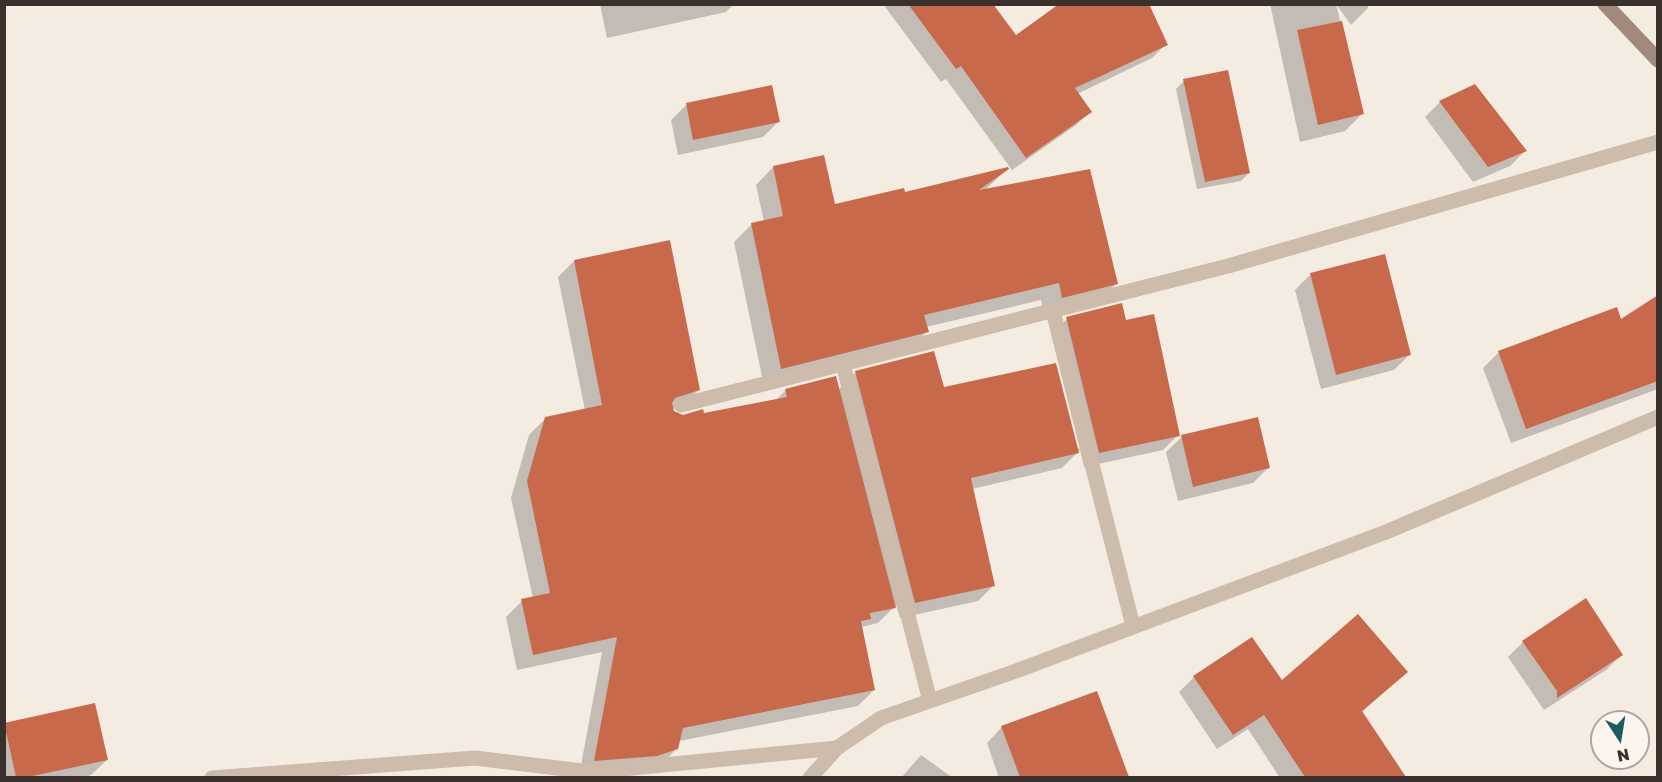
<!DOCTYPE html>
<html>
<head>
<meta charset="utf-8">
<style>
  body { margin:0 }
  #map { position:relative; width:1662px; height:782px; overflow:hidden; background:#f4ebe1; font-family:"Golos Text",sans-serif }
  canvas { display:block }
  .frame { position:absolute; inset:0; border:6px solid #3b302b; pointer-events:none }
  .north { position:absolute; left:1590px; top:710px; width:60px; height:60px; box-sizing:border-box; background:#fbf5ee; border:2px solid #aea6a0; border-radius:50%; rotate:168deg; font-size:16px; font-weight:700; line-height:24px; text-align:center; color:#3b302b }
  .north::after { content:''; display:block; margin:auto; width:21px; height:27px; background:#1f5a5e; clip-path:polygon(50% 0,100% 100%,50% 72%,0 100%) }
</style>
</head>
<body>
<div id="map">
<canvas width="1662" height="782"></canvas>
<div class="frame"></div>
<div class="north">N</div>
</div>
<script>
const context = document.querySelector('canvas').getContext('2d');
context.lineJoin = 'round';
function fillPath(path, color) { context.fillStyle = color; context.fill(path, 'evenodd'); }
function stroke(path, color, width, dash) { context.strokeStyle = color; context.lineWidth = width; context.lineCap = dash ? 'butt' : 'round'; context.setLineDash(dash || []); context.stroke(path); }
const shadow = new Path2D(`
  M600,4H734L726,12L607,38Z
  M883,4H991L1016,37L1166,44L1152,58L1077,94L1090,111L1076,125L1012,170L946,79L941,82Z
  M1270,4H1336L1363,113L1345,131L1300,142Z
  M1336,4H1368V8L1351,25Z
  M1184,81L1249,173L1241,181L1197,189L1176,89Z
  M1474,86L1525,151L1510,166L1473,182L1425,117L1440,102Z
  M686,105L778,122L763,137L678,155L671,120Z
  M773,167L834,206L904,194L1007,169L984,191L1116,284L1098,301L1044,315L1041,300L926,327L927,331L910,349L764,386L734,242L752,224L764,222L756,185Z
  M574,261L698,390L682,406L672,409V412L683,416L703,415L776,400L786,390H838L856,372L943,389L1080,449L1051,334L1067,319L1125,322L1178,435L1163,450L1084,467L1080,450L1062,468L972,489L993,586L978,601L900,618L896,605L878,623L861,627L874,690L858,706L679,741L677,748L661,765L579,776L602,652L517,670L506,617L522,601L533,598L511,498L529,435L546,418L585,410L558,277Z
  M1311,274L1409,355L1394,370L1321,389L1295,290Z
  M1658,297V389L1511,443L1483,368L1498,353L1616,309L1621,322Z
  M1182,437L1269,467L1253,483L1178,501L1166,452Z
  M1523,642L1621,655L1606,670L1544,710L1508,657Z
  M1406,672L1361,713L1404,778H1280L1248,729L1217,749L1179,692L1194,677L1281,682Z
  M4,725L107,760L91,775L81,778H4Z
  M1002,727L1125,772L1120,778H999L987,743Z
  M921,755L953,778H901Z`);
const building = new Path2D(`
  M908,4H993L1016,35L1059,4H1149L1168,45L1075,88L1092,112L1026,158L961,66L956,69Z
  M1342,21L1364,114L1318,125L1297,30Z
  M1228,70L1250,173L1205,182L1183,79Z
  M1475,84L1527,151L1488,167L1439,101Z
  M772,85L780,122L693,140L686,103Z
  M824,155L835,204L904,188L905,192L1008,167L1009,169L979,190L1090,169L1118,284L1062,298L1059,283L924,315L929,332L781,369L751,223L783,216L773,166Z
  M670,240L700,390L675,398L672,403L674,411L683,415L703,409L704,413L787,397L785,389L836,376L896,608L870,613L871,619L861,621L875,690L683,728L678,749L657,756L594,761L617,637L533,655L521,599L550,593L527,481L545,417L602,405L574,260Z
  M1385,254L1411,355L1336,375L1310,273Z
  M1658,295V381L1526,429L1498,351L1617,307L1621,319Z
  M1122,303L1126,320L1154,314L1180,436L1099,453L1066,317Z
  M934,351L944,387L1056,363L1079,453L971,478L995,586L915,603L855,371Z
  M1258,417L1270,468L1193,487L1181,435Z
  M1586,598L1623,655L1557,698V691L1522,641Z
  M1358,614L1408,672L1362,711L1406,777H1305L1264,715L1233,735L1193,676L1252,637L1282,680Z
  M1097,691L1129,777H1020L1001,726Z
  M95,703L108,760L28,777H16L4,723Z`);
const street = new Path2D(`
  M1053,311L1133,626
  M843,364L930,701
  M681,405L1228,266L1658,142
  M212,778L475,758L582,771L622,769L837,748
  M810,778L837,748L881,718L1016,671L1386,532L1658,417`);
const secondary = new Path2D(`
  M1605,4L1658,60`);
fillPath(shadow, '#0003');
fillPath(building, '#c8694b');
stroke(street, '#cdbbac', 15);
stroke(secondary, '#a18a7d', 15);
</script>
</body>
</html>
